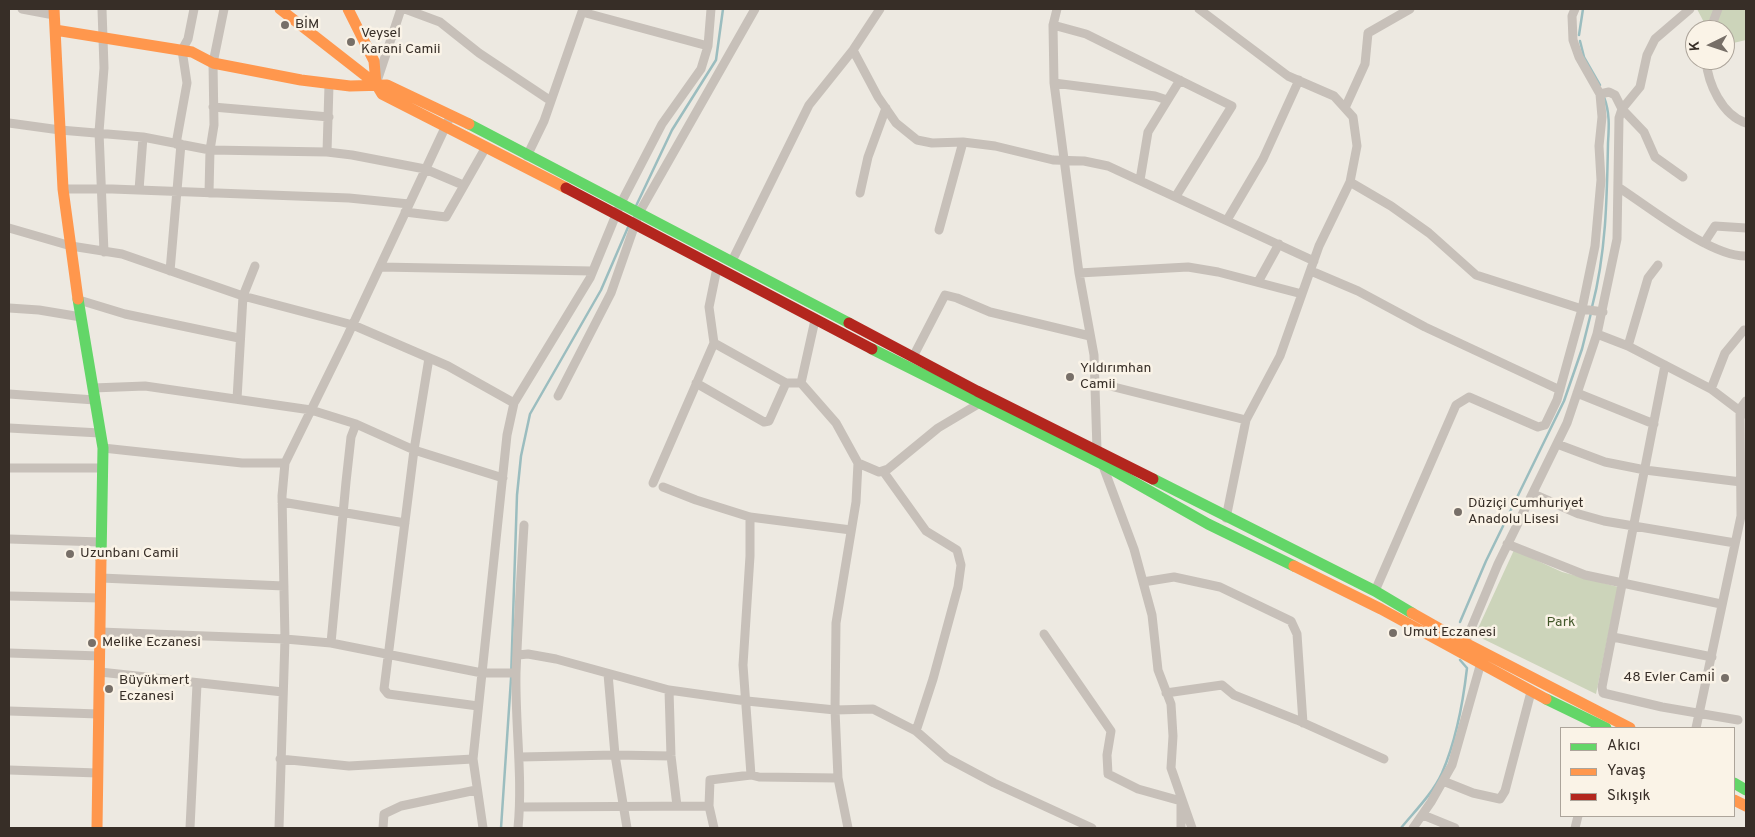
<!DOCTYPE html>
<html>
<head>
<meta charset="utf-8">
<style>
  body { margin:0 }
  #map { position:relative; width:1755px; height:837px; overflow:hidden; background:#ede9e1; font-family:Overpass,sans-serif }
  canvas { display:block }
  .frame { position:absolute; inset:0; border:10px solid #372e27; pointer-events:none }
  .legend { position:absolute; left:1560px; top:727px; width:175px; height:90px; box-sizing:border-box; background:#faf3e7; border:1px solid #aca49a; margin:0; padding:6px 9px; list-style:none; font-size:15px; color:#372e27 }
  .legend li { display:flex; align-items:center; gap:10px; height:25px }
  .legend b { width:25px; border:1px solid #aca49a }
  .north { position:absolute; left:1685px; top:20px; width:50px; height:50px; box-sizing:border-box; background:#faf3e7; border:1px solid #aca49a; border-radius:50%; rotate:266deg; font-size:14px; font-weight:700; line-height:20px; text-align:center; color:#372e27 }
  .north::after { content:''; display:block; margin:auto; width:18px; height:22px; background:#776f68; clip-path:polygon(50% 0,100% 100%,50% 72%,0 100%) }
</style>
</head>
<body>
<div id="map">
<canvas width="1755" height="837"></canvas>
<div class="frame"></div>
<ul class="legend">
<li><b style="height:6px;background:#63d668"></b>Akıcı</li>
<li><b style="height:6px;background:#ff974d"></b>Yavaş</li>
<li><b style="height:6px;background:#b3261e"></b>Sıkışık</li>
</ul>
<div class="north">K</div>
</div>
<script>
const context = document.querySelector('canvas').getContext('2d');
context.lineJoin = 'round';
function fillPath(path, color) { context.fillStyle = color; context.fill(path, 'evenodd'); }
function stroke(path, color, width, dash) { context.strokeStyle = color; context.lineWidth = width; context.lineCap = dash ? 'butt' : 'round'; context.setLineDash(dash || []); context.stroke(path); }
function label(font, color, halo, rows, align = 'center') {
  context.font = font + ' Overpass,sans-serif'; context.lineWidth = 5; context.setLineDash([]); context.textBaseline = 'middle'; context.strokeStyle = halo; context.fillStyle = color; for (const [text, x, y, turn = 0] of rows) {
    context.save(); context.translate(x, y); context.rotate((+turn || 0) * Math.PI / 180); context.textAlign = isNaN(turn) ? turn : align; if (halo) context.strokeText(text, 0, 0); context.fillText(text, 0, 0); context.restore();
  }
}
const green = new Path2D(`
  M1697,9H1746V40L1725,45V30H1708Z
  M1514,550L1562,572L1618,587L1596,694L1475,635Z`);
const stream = new Path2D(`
  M1579,35L1583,9
  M1580,41L1584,57L1600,85
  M636,206L672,130L716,60L723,9
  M1592,307C1606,254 1607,198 1608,143C1609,127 1610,113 1604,97
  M1460,622L1486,561L1564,401L1582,349L1591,313
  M501,828L511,679L517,495L521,456L530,414L601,290L629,225
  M1401,828C1415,811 1433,793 1442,773C1456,741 1463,703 1467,668L1460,660`);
const street = new Path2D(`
  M22,9L54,15
  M102,9L104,68L99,132L104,252
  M405,9L440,22L479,53L551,101
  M1057,9L1053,25L1054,83L1079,273L1094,355L1097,450L1134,549L1152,615L1158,670L1171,704L1173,736L1171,768L1192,828
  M1199,9L1288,76L1334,96L1353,117L1357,146L1350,182L1319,246L1280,356L1246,420L1226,518
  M582,12L708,46
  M1053,25L1086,34L1232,106L1176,196
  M1710,30L1718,9
  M853,50L878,97L896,123L917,140L932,143L963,142L995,146L1053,160L1084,161L1108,166L1314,261
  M1706,60C1708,84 1722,115 1746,123
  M377,81L401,9
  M1054,83L1155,96L1167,100
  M213,107L329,117
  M1345,108L1365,64L1368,33L1410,9
  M9,123L60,130L143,137L210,150L327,152L352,155L425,169L463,185
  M176,144L187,83L182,50L188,39L194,9
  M327,152L329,85
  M527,156L544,121L583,9
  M1683,177L1655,157L1644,132L1622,109L1640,87L1647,55L1655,39L1690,9
  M1140,180L1148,132L1180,80
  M1350,182L1391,206L1429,233L1476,275L1582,309L1603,312
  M1618,187C1649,207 1711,257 1746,256
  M63,189H112L349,198L409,204
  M139,190L143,137
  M209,193L210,150L214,125L213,63L224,9
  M860,193L868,157L886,108
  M405,212L446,217L486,147
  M1227,220L1263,159L1299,80
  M9,228L71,246L122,254L243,296L353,325L448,366L514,403
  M939,230L963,142
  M1704,243L1715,226L1746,228
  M732,261L809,105L853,50L880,9
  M380,267L592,271
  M170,271L181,144
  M1311,271L1358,291L1425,327L1560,390
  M1079,273L1188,267L1218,272L1302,294
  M1258,282L1279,244
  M79,300L125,314L239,338
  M9,308L39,310L81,317
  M1597,334L1628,346L1711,389L1744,414
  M714,343L786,383H801L836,423L858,463L856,502L836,623L835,710L838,778L848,828
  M1628,346L1648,278L1658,265
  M914,355L945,295L957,298L990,312L1090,336
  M429,358L414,450L384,689L388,694L478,706
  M1665,365L1602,687L1603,693L1662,707L1738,720
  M1094,382L1246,420
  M696,383L764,422L769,421L786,383
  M801,383L815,320
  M93,388L145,386L311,410L356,424L414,450L503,478
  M1711,389L1725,353L1744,330
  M1577,393L1654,424
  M9,394L95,400
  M558,396L611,293L639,213L755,9
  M237,399L243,296L255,266
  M9,428L100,433
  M1557,444L1605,462L1645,470L1741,482
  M103,448L242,463H285
  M858,463L879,472L888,469L938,428L980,403
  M9,468H102
  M883,471L926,531L957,550L961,565L958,587L933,679L916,731
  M653,483L714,343L709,307L717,268
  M663,487L696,500L750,517L851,530
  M1533,494L1579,514L1604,521L1735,543
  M282,502L405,523
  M750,517V556L743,665L751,775
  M9,539L101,542
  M1507,544L1585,575L1721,604
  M101,578L284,586
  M1143,582L1174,577L1220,587L1291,621L1297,634L1303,723
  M1375,591L1456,405L1469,397L1538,427L1545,425L1557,400L1582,309L1595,246L1601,180L1599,146L1602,117L1600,94L1579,57L1573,40L1572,16L1575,9
  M9,596L101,598
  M100,632L285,639L331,643L482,673H516
  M1044,634L1111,731L1107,755L1108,774L1138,789L1181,801V828
  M1613,637L1712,657
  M331,643L346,482L351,437L356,424
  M1465,643L1498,564L1567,423L1597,334L1617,239L1619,118L1622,109L1615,95L1609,92L1600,94
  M9,653L100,656
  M518,655L528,654L556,659L669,690L747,701L835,710L873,709L916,731L947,758L994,783L1092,828
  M100,672L283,692
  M608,674L615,755L627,828
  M669,690L671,756L677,806
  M1166,693L1222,685L1234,695L1297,720L1384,759
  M9,711L99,714
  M1696,728L1741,516L1740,409L1746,401
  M520,757L615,755L671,756
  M280,759L349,766L473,759
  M9,770L98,773
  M1443,781L1473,793L1500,799L1505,791L1531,692
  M521,807L709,806
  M1423,815L1455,828
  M190,828L197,684
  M279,828L285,639L282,496L285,463L346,339L451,115
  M383,828L384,814L401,806L476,790
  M483,828L473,759L507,435L514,403L590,278L620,205L662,124L701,69L708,46L711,9
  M518,828C523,777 515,725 516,673C518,624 521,574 524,525
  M714,828L709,806L710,780L751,775L759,777L838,778
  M1413,828L1431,802L1452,765L1482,659
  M1575,828L1578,816`);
const fast = new Path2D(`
  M469,124L849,323
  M78,299L103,448L101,559
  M872,349L1102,464L1208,524L1294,566
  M1153,479L1375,591L1412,613
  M1546,699L1606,728
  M1734,783L1746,790`);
const slow = new Path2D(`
  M54,9L63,189L78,299
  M280,9L376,84L382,94L566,188
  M348,9L374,61L376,84
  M55,30L192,52L213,63L301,80L350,86L387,85L469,124
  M1294,566L1381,609L1546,699
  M1412,613L1465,643L1630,728
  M1734,800L1746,806
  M97,828L101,559`);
const jam = new Path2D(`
  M566,188L872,349
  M849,323L977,391L1153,479`);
const markers = [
  [285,25,5,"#776f68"],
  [351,42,5,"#776f68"],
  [1070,377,5,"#776f68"],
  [1458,512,5,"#776f68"],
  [70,554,5,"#776f68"],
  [1393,633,5,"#776f68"],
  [92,643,5,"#776f68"],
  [1725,678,5,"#776f68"],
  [109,689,5,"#776f68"]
];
const poiNames = [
  ["BİM",295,25],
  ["Veysel",361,34],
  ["Karani Camii",361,50],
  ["Yıldırımhan",1080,369],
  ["Camii",1080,385],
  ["Düziçi Cumhuriyet",1468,504],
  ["Anadolu Lisesi",1468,520],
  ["Uzunbanı Camii",80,554],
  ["Umut Eczanesi",1403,633],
  ["Melike Eczanesi",102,643],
  ["48 Evler Camiİ",1715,678,"right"],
  ["Büyükmert",119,681],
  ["Eczanesi",119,697]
];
const parkNames = [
  ["Park",1561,623]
];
fillPath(green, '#ccd4ba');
stroke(stream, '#9bbdbf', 2.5);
stroke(street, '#c7c0b9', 9);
stroke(fast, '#63d668', 11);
stroke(slow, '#ff974d', 11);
stroke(jam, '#b3261e', 11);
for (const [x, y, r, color] of markers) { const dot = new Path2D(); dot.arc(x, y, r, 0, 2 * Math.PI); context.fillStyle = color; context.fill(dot); stroke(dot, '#faf3e7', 2); }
label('14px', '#372e27', '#faf3e7', poiNames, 'left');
label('14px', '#42572a', '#faf3e7', parkNames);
</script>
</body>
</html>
